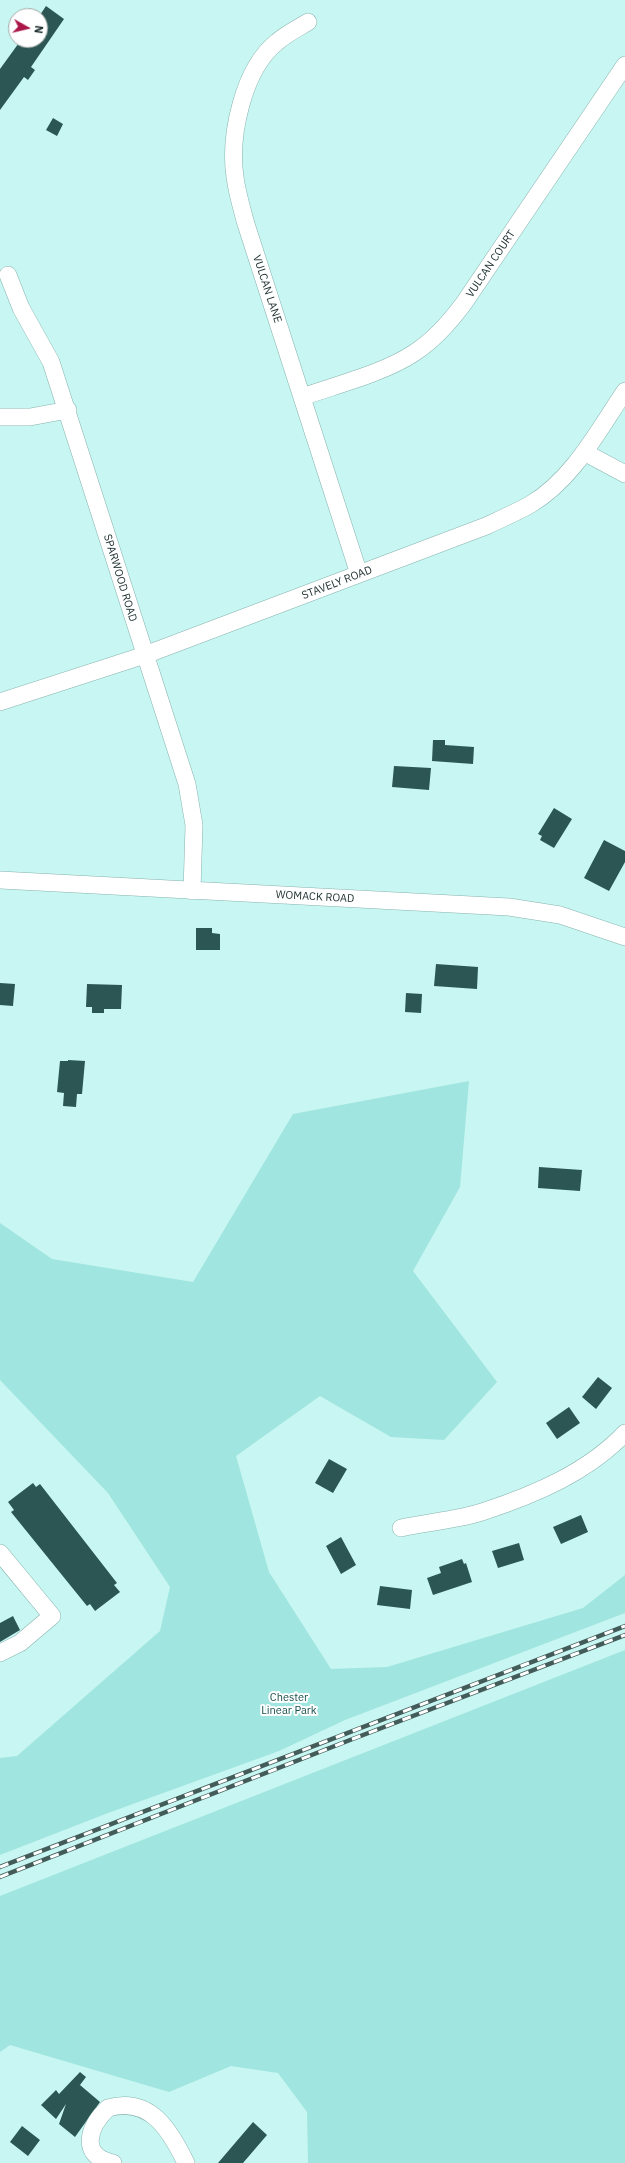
<!DOCTYPE html>
<html>
<head>
<meta charset="utf-8">
<style>
  body { margin:0 }
  #map { position:relative; width:625px; height:2163px; overflow:hidden; background:#c8f6f2; font-family:"IBM Plex Sans",sans-serif }
  canvas { display:block }
  .north { position:absolute; left:8px; top:8px; width:40px; height:40px; box-sizing:border-box; background:#fff; border:1px solid #a4abab; border-radius:50%; rotate:98deg; font-size:11px; font-weight:700; line-height:16px; text-align:center; color:#1c2e2d }
  .north::after { content:''; display:block; margin:auto; width:14px; height:18px; background:#ab1749; clip-path:polygon(50% 0,100% 100%,50% 72%,0 100%) }
</style>
</head>
<body>
<div id="map">
<canvas width="625" height="2163"></canvas>
<div class="north">N</div>
</div>
<script>
const context = document.querySelector('canvas').getContext('2d');
context.lineJoin = 'round';
function fillPath(path, color) { context.fillStyle = color; context.fill(path, 'evenodd'); }
function stroke(path, color, width, dash) { context.strokeStyle = color; context.lineWidth = width; context.lineCap = dash ? 'butt' : 'round'; context.setLineDash(dash || []); context.stroke(path); }
function label(font, color, halo, rows, align = 'center') {
  context.font = font + ' "IBM Plex Sans",sans-serif'; context.lineWidth = 4; context.setLineDash([]); context.textBaseline = 'middle'; context.strokeStyle = halo; context.fillStyle = color; for (const [text, x, y, turn = 0] of rows) {
    context.save(); context.translate(x, y); context.rotate((+turn || 0) * Math.PI / 180); context.textAlign = isNaN(turn) ? turn : align; if (halo) context.strokeText(text, 0, 0); context.fillText(text, 0, 0); context.restore();
  }
}
const green = new Path2D(`
  M469,1081L460,1187L413,1271L497,1382L444,1440L391,1437L320,1396L236,1456L269,1572L331,1669L387,1667L583,1608L625,1575V1613L345,1720L279,1751L108,1813L0,1855V1758L17,1756L160,1631L170,1587L108,1493L0,1380V1223L52,1259L193,1282L293,1114Z
  M625,1650V2163H308L307,2112L278,2073L231,2066L169,2092L10,2045L0,2052V1896Z`);
const building = new Path2D(`
  M46,6L64,19L31,67L35,70L28,80L24,77L0,110V69L21,40H40V15Z
  M53,118L63,124L57,136L46,130Z
  M433,740H445V745L474,747L473,764L432,761Z
  M394,766L431,768L429,790L392,787Z
  M554,808L572,819L554,848L540,840L542,836L538,834Z
  M604,840L625,851V862L609,891L584,878Z
  M196,928H212V933L220,934V950H196Z
  M436,964L478,967L477,989L434,986Z
  M0,983L15,984L13,1006L0,1005Z
  M87,984L122,985L121,1009H104V1013H92V1007H86Z
  M406,993L422,994L421,1013L405,1012Z
  M68,1060L85,1061L82,1094H77L76,1107L63,1106L64,1093L57,1092L60,1061H68Z
  M539,1167L582,1170L580,1191L538,1188Z
  M598,1377L612,1388L596,1409L582,1397Z
  M569,1407L580,1423L557,1439L546,1423Z
  M329,1459L347,1469L333,1493L315,1483Z
  M33,1483L36,1487L40,1484L117,1583L114,1585L120,1592L95,1611L90,1604L87,1606L11,1512L14,1510L8,1502Z
  M581,1515L588,1532L561,1544L553,1527Z
  M341,1537L356,1565L341,1574L326,1546Z
  M519,1543L524,1560L498,1568L492,1551Z
  M462,1559L464,1564L466,1563L472,1582L433,1595L427,1578L441,1573L439,1567Z
  M380,1586L412,1590L410,1609L377,1605Z
  M13,1616L20,1630L0,1642V1623Z
  M80,2072L86,2077L80,2085L100,2102L75,2137L59,2124L66,2104L56,2119L41,2105L56,2090L59,2094Z
  M253,2122L267,2135L243,2163H218Z
  M22,2126L40,2140L28,2156L10,2142Z`);
const minor = new Path2D(`
  M308,22C298,28 286,34 277,42C243,69 229,136 235,177C237,193 242,209 246,224L359,574
  M8,275L21,308L51,362L187,784L194,825L192,891
  M302,397C336,385 384,373 414,353C434,340 450,322 464,303L625,65
  M0,417H30L68,410
  M584,452L625,474
  M0,702L145,655L486,526C501,519 517,512 531,504C573,479 598,431 625,391
  M0,880L509,907L560,915L625,937
  M401,1528C428,1522 459,1520 485,1511C536,1494 588,1472 625,1433
  M0,1553L52,1616L20,1643L0,1653
  M113,2163C79,2156 88,2127 108,2108C150,2096 170,2130 186,2163`);
const rail = new Path2D(`
  M0,1867L625,1626
  M0,1877L350,1740L625,1635`);
const streetNames = [
  ["VULCAN COURT",491,264,-56],
  ["VULCAN LANE",267,289,72],
  ["SPARWOOD ROAD",120,578,73],
  ["STAVELY ROAD",337,583,-21],
  ["WOMACK ROAD",315,897,3]
];
const parkNames = [
  ["Chester",289,1698],
  ["Linear Park",289,1711]
];
fillPath(green, '#a0e5df');
fillPath(building, '#2b5653');
stroke(minor, '#87b3af', 18);
stroke(minor, '#fff', 17);
stroke(rail, '#435b59', 4.5);
stroke(rail, '#fff', 3, [9]);
label('11px', '#1c2e2d', '#fff', streetNames);
label('11px', '#164f4b', '#fff', parkNames);
</script>
</body>
</html>
